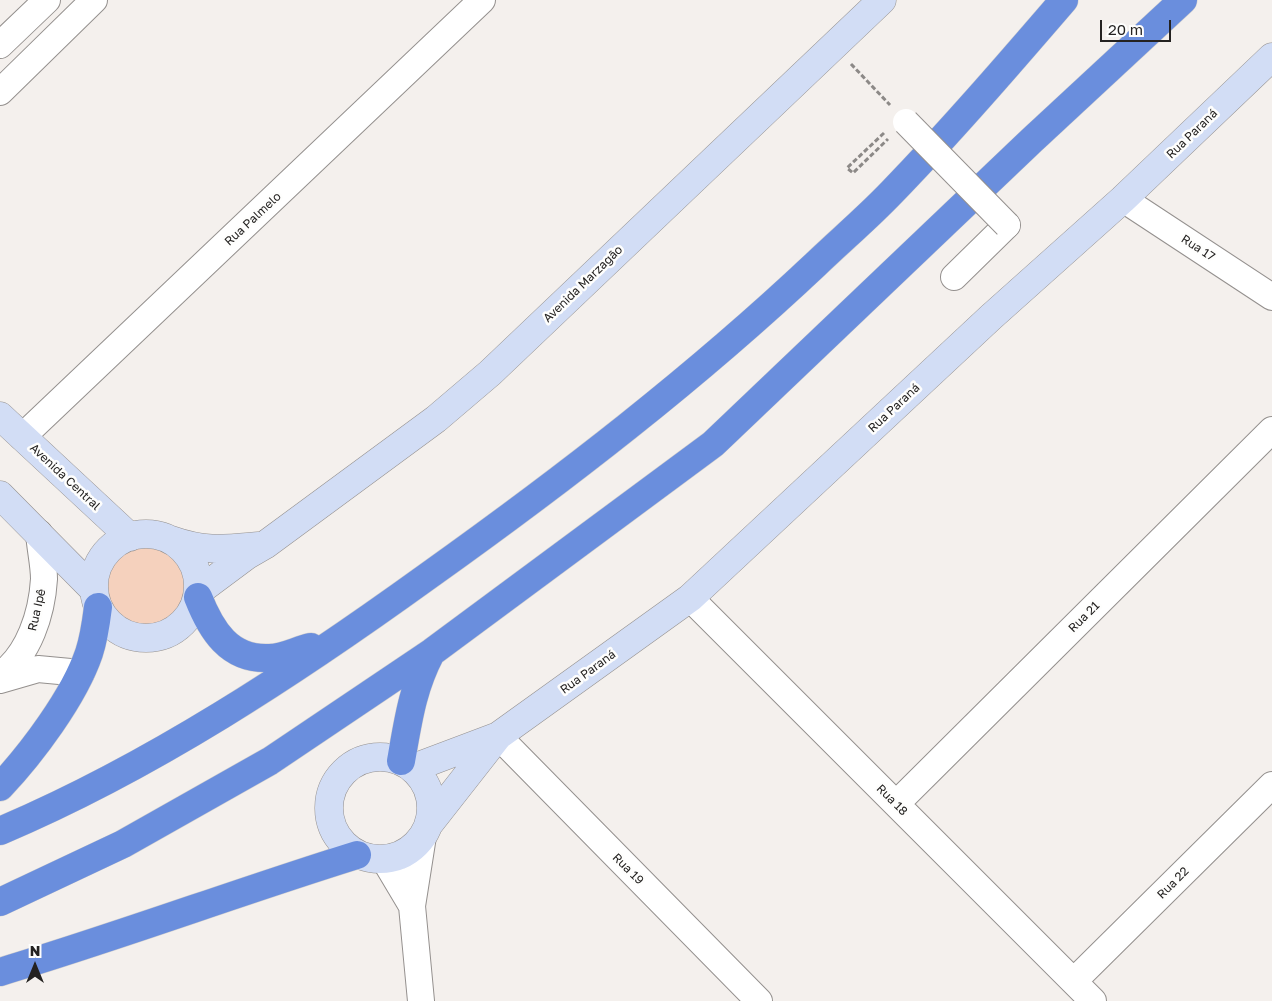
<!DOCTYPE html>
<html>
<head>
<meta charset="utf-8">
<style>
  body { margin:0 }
  #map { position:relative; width:1272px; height:1001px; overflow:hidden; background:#f4f0ed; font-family:"Golos Text",sans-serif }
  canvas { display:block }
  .north { position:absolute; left:10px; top:941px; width:50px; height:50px; -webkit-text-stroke:4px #fefefd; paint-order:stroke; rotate:0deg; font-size:14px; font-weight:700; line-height:20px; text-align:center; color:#242221 }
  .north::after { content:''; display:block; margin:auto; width:18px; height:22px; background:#242221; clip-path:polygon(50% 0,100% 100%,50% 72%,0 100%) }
  .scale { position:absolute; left:1100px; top:20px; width:71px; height:22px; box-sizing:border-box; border:2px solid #242221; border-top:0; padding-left:6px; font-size:15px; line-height:18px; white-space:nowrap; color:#242221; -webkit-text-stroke:4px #fefefd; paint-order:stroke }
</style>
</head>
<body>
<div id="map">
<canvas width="1272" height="1001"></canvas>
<div class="north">N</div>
<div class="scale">20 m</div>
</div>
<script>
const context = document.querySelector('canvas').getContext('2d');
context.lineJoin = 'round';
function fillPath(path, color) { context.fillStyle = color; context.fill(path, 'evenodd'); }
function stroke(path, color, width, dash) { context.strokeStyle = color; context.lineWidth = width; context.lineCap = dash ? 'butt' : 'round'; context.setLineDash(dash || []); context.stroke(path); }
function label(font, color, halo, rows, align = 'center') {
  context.font = font + ' "Golos Text",sans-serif'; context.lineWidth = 5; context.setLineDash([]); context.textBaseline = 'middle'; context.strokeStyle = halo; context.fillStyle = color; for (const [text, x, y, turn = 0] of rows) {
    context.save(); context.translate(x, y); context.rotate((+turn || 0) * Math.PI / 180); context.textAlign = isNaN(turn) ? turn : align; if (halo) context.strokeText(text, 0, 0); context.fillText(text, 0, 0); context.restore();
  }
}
const green = new Path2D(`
  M101 586a44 44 0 1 1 88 0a44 44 0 1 1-88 0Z`);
const path = new Path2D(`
  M851,64L890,105
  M884,133L847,168L853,173L888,139`);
const street = new Path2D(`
  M0,45L47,0
  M0,92L94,0
  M1123,199L1272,297
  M954,277L1007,225
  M22,437L482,0
  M690,598L1093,1001
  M0,675C29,655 42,613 44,579C44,565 40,548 39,533
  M0,680L38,669L81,673
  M498,736L759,1001
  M896,804L1272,430
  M384,859L412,906
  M1074,981L1272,785
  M421,1001L412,906L423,836`);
const secondary = new Path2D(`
  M0,416L130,537
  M0,495L94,590
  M94 586a52 52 0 1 1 104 0a52 52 0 1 1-104 0Z
  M171,540C205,552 224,549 259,546
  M199,591L246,556L265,545L436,419L490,373L882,0
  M329 808a51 51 0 1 1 102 0a51 51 0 1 1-102 0Z
  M413,768L498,736L690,598L991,317L1123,199L1272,57
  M429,824L498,736`);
const highway = new Path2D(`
  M198,597C211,630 229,660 269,658C284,658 297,650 311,647
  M401,761C408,722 412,689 431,653
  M0,787C32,753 74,697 89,653C94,638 96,623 98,607
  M0,831C151,767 295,672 428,576C564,479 695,378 816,264C841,240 867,218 891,193C951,131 1008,65 1064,0
  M0,902L123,844L270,761L432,652L713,444L1031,141L1183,0
  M0,972C120,936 238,892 357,855`);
const streetBridge = new Path2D(`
  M906,122L1007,225`);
const streetNames = [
  ["Rua Paraná",1192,134,-44],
  ["Rua Palmelo",253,219,-43],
  ["Rua 17",1198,248,33],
  ["Avenida Marzagão",583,284,-44],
  ["Rua Paraná",894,408,-43],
  ["Avenida Central",65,477,43],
  ["Rua Ipê",37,610,-77],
  ["Rua 21",1084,617,-45],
  ["Rua Paraná",588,672,-36],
  ["Rua 18",892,800,45],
  ["Rua 19",628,869,45],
  ["Rua 22",1173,883,-45]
];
fillPath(green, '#f5d1bd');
stroke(street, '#94908e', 28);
stroke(secondary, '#94908e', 29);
stroke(highway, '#cfcece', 29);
stroke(path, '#8c8987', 3, [5, 2.5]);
stroke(street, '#fff', 26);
stroke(secondary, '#d2ddf5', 28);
stroke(highway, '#6a8edd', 28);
stroke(streetBridge, '#94908e', 28, []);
stroke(streetBridge, '#fff', 26);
label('12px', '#242221', '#fefefd', streetNames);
</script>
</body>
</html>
